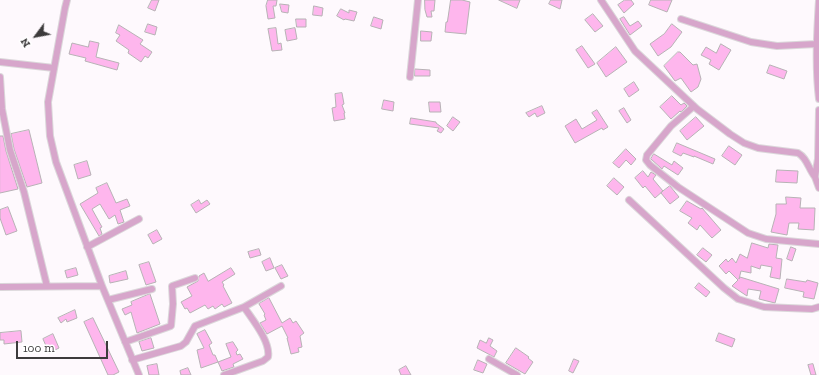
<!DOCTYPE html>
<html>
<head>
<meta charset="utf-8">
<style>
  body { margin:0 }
  #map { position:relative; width:819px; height:375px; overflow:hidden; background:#fef9fd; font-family:"Zilla Slab",serif }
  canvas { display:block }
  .north { position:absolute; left:16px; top:16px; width:40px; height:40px; -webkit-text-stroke:3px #fff; paint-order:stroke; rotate:238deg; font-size:11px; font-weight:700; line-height:16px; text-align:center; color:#3d3b3c }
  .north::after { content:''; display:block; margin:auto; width:14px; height:18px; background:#3d3b3c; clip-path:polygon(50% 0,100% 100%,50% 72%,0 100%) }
  .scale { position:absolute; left:16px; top:341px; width:92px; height:18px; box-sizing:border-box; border:2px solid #3d3b3c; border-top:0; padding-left:5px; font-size:12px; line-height:14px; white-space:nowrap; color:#3d3b3c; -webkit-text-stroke:3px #fff; paint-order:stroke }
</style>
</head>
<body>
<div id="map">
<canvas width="819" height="375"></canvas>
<div class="north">N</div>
<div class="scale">100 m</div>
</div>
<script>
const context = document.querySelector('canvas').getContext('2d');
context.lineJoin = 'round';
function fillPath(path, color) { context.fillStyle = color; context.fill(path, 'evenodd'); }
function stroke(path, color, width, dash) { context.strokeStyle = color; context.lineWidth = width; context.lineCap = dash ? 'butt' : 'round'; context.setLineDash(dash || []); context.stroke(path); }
const building = new Path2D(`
  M152,0H159L155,11L148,8Z
  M268,0H277L276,6H273L275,18L268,19L266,6Z
  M425,0H435L434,11H431L432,17H427L425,10Z
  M451,0H462L470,2L466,34L445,32L446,22H447Z
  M499,0H520L517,8Z
  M551,0H562L560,9L549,4Z
  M625,0H631L634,4L624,13L618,5Z
  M651,0H672L667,12L649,5Z
  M280,4L289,5L288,13L282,12Z
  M314,6L323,8L322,16L313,15Z
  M341,9L349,13V10L357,12L354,21L345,19L344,20L337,16Z
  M593,14L603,26L595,32L585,20Z
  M374,17L383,20L381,29L371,26Z
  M624,17L630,26L638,21L642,26L630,35L620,19Z
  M296,19H306V27H297Z
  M148,24L157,27L155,35L145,32Z
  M672,24L682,32L671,47L658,56L650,44L664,34Z
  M119,25L143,40L140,44L152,52L148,58L145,56L141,62L128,53L129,50L116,41L120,35L116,33Z
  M276,28L278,44L281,43L282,50L272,51L268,29Z
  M295,28L297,39L287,41L285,30Z
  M421,31L432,32L431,41H421Z
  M90,41L99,43L96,57L119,63L117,70L85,61L86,58L69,54L72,43L88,47Z
  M721,44L731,50L719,70L709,64L711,60L701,55L706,47L716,53Z
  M582,46L595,64L588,68L576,50Z
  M616,47L627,62L606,77L597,63Z
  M678,52H680L693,65L697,64L701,79L698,87L691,92L681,78L675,81L664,66Z
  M770,65L787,71L784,79L767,73Z
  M415,69L430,70V76H415Z
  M634,82L639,90L629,97L624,89Z
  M342,93L344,104L342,105L345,113H344L345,119L334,121L332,108L336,107L335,94Z
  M672,96L681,105L684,103L687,106L681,112L680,111L671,119L660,107Z
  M384,100L394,102L393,111L382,109Z
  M429,102H440L441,112H430Z
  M542,106L545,113L537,117L535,113L529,117L526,113Z
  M624,108L631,120L627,123L619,111Z
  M597,110L608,127L603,130L602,128L575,143L565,126L576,119L582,129L597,120L592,113Z
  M453,117L460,122L453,131L447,126Z
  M696,117L704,126L687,140L680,131Z
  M411,118L436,122V123L444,129L441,133L437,131L439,128L410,124Z
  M29,130L42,183L27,187L14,149L11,134Z
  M0,136H3L6,151L18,189L0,193Z
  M677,143L715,159L713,164L694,156V157L683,153L681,156L673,152Z
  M729,146L742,155L735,165L722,156Z
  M626,149L636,159L631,165L626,160L619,168L613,163Z
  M654,154L672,165L674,161L683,168L678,175L664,166L662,169L651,159Z
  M87,161L91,175L78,179L74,165Z
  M777,170L798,171L797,183L776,182Z
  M643,171L648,177L651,172L656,175L653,179L663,191L655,198L645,186L643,188L635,178Z
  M614,178L624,187L617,195L607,186Z
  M107,183L116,203L127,199L130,206L120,210L124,222L118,224L115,215L109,219L100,204L92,209L102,227L100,228L102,234L99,236L80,204L98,193L96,188Z
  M670,186L679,197L670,204L661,193Z
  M786,197L801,198L800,208H815L814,230L798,229L799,223H789L787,235L771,232L776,214V204H786Z
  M199,200L201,204L207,200L210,204L196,213L191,205Z
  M687,201L701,209L702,208L721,230L712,238L700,225L697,230L688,223L692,218L680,211Z
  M8,207L17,231L6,235L0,218V210Z
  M157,230L162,239L153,244L148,235Z
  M752,243L768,248L769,244L778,245L776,258L782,259L780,279L770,277L772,267L761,265L760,269L751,266V273L741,271L739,279L740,277L779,289L775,303L759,299L761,291L748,289L747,296L732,286L738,280L729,271L726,274L719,266L726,259L728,262L732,258L736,263L740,254L747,258Z
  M791,247L796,249L792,261L787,259Z
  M703,248L712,255L706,262L697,255Z
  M259,249L261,255L250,258L248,252Z
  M270,258L274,268L266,271L262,262Z
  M149,262L156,282L146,285L139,265Z
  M282,265L288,276L281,279L275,268Z
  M76,268L78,275L67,278L65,271Z
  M231,268L235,274L222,282L224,285L223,286L232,303L224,307L222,304L215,309L213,306L208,309L205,305L190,313L187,308L185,309L181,302L192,296L187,287L198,281L199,276L204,273L208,281Z
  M126,271L128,279L110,283L109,276Z
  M787,279L806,282L807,280L818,283L814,299L803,297L804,292L785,288Z
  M699,283L710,292L706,297L695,288Z
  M150,294L160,324L137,333L131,312L125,315L122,309L132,305L131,302Z
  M269,298L282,323L290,318L293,323L296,321L304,333L300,336L302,347L298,348L299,352L291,354L287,338H288L282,326L267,334L260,323L266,320L264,315L265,314L259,304Z
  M75,310L77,318L67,322L66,319L61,323L58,318Z
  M93,318L119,372L113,375H108L84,322Z
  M205,330L212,343L209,345L213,355H215L218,362L201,368L197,350L204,348L197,334Z
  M21,331L22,342L4,344V340H0V333Z
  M719,333L735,339L732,347L716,341Z
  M53,334L59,348L49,353L43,339Z
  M151,338L154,348L142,351L139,342Z
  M489,338L493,340L490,346L497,351L494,357L477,348L480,340L486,343Z
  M233,342L238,350L236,352L237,355L240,354L243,359L233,364L234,367L222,371L218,362L231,357L226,344Z
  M516,348L529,357L528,358L533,362L525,374L506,363Z
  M574,359L579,361L573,373L569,371Z
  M478,360L487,364L483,373L474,370Z
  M157,364L159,375H149L147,366Z
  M813,364L816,375H811L808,365Z
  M406,366L411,375H401L399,370Z
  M188,368L191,375H181L180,371Z`);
const minor = new Path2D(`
  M67,0L65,8L48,102L50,136L56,162L102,286L139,375
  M601,0L635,51L697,109L730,134L744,143L758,148L798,153C807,158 808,168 815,177
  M819,0C817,33 815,66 819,99
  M681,19L751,42L777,46L816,44
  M0,62L54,68
  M0,77L2,109L10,150L24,192L47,286
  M410,77L418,0
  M694,106L671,126L647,155L646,160L650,165L678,187L748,233L766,239L819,244
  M819,110L818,159L815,177L819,188
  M629,200L724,288L738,299L764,307L812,309L819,307
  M87,247L139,219
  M0,287L102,286
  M108,300L152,289
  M125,342L171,326L173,304L172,286L195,278
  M489,359L517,375
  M132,360L181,346L186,342L195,326L244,307L281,286
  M224,375L263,361L268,357C271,342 252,319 244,307`);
fillPath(building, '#feb6ed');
stroke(building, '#b7b2b5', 1);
stroke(minor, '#dbd7da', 8);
stroke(minor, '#d7a6cb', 6);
</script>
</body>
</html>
